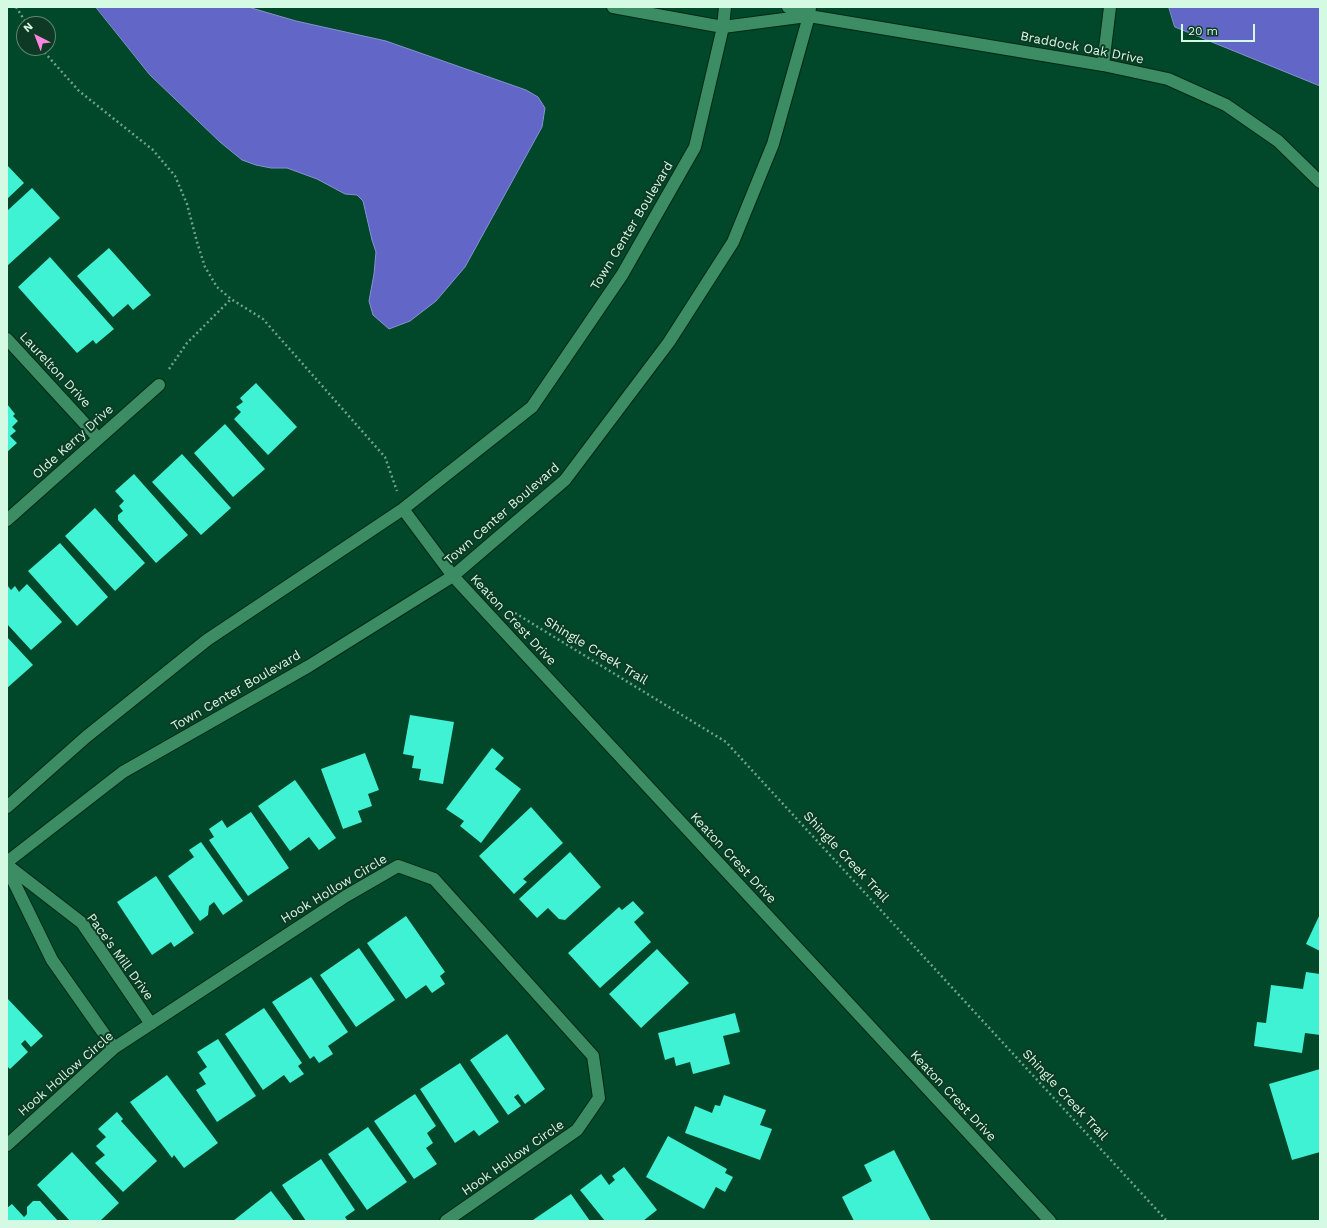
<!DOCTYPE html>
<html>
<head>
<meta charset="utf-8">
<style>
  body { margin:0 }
  #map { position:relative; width:1327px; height:1228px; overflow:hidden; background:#01472a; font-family:"Work Sans",sans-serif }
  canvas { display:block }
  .frame { position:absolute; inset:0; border:8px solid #d4fae3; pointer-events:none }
  .north { position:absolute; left:16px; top:16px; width:40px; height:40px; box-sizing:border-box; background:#0e3a25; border:1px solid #5d8771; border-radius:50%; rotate:318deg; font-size:11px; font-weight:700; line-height:16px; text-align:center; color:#d4fae3 }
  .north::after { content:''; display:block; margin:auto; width:14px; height:18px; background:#ff85de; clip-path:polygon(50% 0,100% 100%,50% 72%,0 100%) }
  .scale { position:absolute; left:1181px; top:24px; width:74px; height:18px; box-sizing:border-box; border:2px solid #d4fae3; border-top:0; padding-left:5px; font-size:12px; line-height:14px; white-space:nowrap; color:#d4fae3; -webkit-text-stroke:3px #0e3a25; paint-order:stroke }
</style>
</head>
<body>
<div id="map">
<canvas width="1327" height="1228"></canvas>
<div class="frame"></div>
<div class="north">N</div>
<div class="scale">20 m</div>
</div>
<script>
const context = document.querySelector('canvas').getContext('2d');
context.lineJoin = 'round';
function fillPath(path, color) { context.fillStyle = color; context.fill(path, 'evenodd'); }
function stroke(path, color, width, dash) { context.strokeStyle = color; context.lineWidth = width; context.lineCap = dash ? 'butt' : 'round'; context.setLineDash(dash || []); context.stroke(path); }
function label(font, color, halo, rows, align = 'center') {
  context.font = font + ' "Work Sans",sans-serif'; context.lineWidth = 4; context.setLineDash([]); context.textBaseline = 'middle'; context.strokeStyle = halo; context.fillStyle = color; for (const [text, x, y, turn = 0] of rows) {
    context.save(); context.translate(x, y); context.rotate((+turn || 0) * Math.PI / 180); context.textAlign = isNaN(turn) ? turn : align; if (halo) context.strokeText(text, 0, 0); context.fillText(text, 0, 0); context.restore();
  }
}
const water = new Path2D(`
  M96,7H248L296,21L386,41L526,90L538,97L545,108L542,127L465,267L436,301L410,321L389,329L373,315L369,301L374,274L376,252L372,240L363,201L357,195L345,194L317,179L287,168H271L256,165L242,160L220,142L150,75Z
  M1169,7H1320V86L1175,27Z`);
const building = new Path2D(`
  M7,165L24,183L7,199Z
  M32,188L60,218L7,266V211Z
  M109,248L151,295L133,310L128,304L113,317L77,276Z
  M50,257L114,329L96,344L93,340L77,353L18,287Z
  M256,383L297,427L268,455L234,419L241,412L236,407L243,402L240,398Z
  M7,404L15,414L13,416L18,421L12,427L16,431L10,436L17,443L7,452Z
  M225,424L265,469L233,497L194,453Z
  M182,454L231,508L201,535L152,482Z
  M134,474L188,535L156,563L118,520V515L123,511L119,506L124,501L115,491Z
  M95,508L145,563L115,591L65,536Z
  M60,543L108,597L77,626L28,571Z
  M27,584L62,622L31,650L7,624V585L11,590L15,586L19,592Z
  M7,637L33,665L7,688Z
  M410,715L454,722L443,784L419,780L421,769L412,768L414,756L403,754Z
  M492,748L504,758L495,769L521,789L481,843L460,826L464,821L446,809Z
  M365,753L379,790L368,794L372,806L358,811L362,822L343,829L321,769Z
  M295,780L336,838L319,850L309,837L290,851L258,806Z
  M531,807L563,843L523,879L527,882L514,894L479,856Z
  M251,812L289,868L248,896L209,840L214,837L209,829L222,820L227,828Z
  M201,842L243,901L223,915L214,902L209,906L208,915L200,921L168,876L194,857L189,850Z
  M570,852L601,887L565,920L559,919L548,908L537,918L519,899Z
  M156,876L194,933L174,947L171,942L152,955L117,902Z
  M633,901L644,913L634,922L651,942L600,988L568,953L619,907L622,910Z
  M1320,914V951L1306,944Z
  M406,916L445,972L440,976L445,984L432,993L426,985L406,999L367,943Z
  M359,948L395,1000L356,1027L320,975Z
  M657,949L689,983L641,1028L609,994Z
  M1306,972L1320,974V1035L1305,1033L1302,1053L1254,1046L1257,1022L1266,1023L1271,985L1303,989Z
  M311,977L348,1032L328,1046L333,1054L319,1063L314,1056L310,1059L272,1002Z
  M7,998L43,1036L31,1047L25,1040L21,1044L28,1052L10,1069L7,1066Z
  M264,1008L302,1063L298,1066L304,1074L290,1083L284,1075L263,1090L225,1034Z
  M735,1013L740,1032L723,1036L730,1064L693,1074L690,1062L676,1066L674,1057L665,1060L658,1033Z
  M507,1034L545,1089L525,1104L518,1094L514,1097L521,1106L508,1115L470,1060Z
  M218,1039L256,1096L217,1122L196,1090L206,1084L199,1073L207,1067L197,1052Z
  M460,1063L499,1122L479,1136L474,1130L455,1143L420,1089Z
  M1320,1069V1152L1292,1160L1269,1084Z
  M167,1075L218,1143L184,1168L174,1155L172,1158L130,1102Z
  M415,1094L436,1126L427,1133L433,1143L426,1148L437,1164L414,1179L374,1121Z
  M724,1095L766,1110L760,1125L772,1129L760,1160L685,1133L695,1106L712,1113L715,1105L720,1106Z
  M117,1112L123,1119L121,1121L157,1161L123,1192L95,1163L105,1155L96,1146L106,1137L98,1129Z
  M368,1127L407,1182L367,1210L328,1154Z
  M668,1136L727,1169L725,1173L733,1177L725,1192L716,1187L704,1209L646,1177Z
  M894,1150L931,1221H854L842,1197L872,1181L864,1165Z
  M72,1152L119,1203L100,1221H70L37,1185Z
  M321,1159L355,1210L345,1217L347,1220L345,1221H306L282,1185Z
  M624,1167L657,1210L643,1221H605L580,1190L601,1174L609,1185L615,1180L612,1176Z
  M271,1191L294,1221H233Z
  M571,1194L590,1221H533V1220Z
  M33,1201H40L58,1221H7V1208L12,1204L24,1217L27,1214V1207Z`);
const path = new Path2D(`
  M16,7L27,24
  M42,48L45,53L79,91L153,150L175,176L187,204L197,242L205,267L217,287L231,299L263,319L385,457L397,491
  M169,369L187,343L231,299
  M515,613L726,742L1167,1221`);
const minor = new Path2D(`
  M613,7L723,27L807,16
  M788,7L809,16L1103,65L1168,79L1226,105L1278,141L1320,182
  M1103,65L1110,7
  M7,339L98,438
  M403,509L453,576L1050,1221
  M7,520L159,385
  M7,807L86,737L207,640L403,509L532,407L622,275L695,147L723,27L725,7
  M7,862L123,772L309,666L453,576L565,480L669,342L733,242L773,144L809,16L810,7
  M7,865L82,923L151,1024
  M7,868L52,960L114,1048
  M7,1145L114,1048L346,896L398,866L434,879L593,1056L599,1098L577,1130L446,1221`);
const streetNames = [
  ["Braddock Oak Drive",1082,48,11],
  ["Town Center Boulevard",632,226,-59],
  ["Laurelton Drive",55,370,47],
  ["Olde Kerry Drive",73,442,-42],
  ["Town Center Boulevard",502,514,-41],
  ["Keaton Crest Drive",513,620,47],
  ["Shingle Creek Trail",596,651,31],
  ["Town Center Boulevard",236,691,-30],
  ["Shingle Creek Trail",846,857,47],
  ["Keaton Crest Drive",733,858,47],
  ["Hook Hollow Circle",334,889,-31],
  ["Pace's Mill Drive",120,957,54],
  ["Hook Hollow Circle",66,1074,-41],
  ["Shingle Creek Trail",1065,1095,47],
  ["Keaton Crest Drive",953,1096,47],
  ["Hook Hollow Circle",513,1158,-35]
];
fillPath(water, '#6267c7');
stroke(water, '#8493cf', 1);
fillPath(building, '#40f2d4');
stroke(minor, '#002a16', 14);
stroke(path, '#6ea389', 2.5, [2, 3]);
stroke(minor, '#3d8d64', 12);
label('13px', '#d4fae3', '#0e3a25', streetNames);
</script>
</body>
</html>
